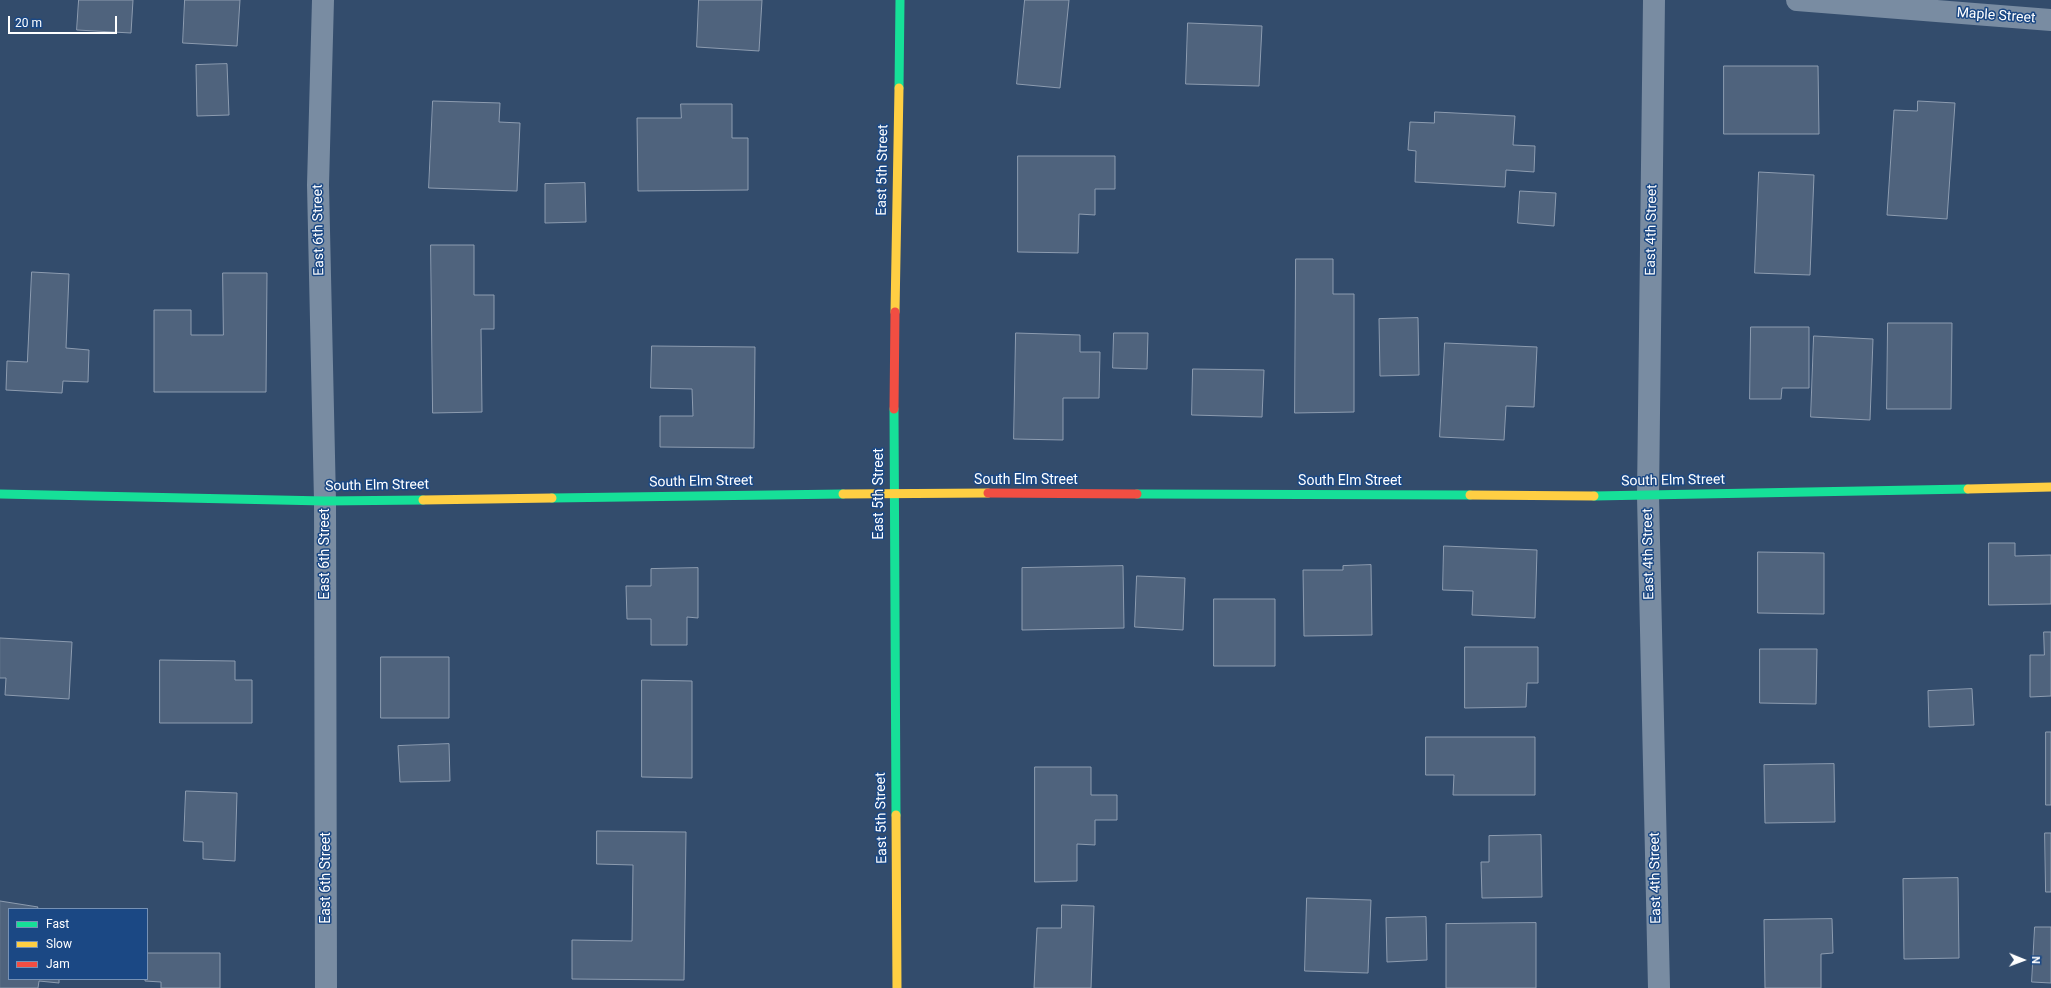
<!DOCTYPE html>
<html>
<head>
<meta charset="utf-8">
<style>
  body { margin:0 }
  #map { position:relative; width:2051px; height:988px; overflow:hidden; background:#334c6c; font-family:Roboto,sans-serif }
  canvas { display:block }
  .legend { position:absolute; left:8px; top:908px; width:140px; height:72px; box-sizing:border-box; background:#1b4884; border:1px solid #7691b5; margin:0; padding:5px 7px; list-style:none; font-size:12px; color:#fff }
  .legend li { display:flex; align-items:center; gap:8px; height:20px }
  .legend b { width:20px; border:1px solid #7691b5 }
  .north { position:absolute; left:2003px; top:940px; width:40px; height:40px; -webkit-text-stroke:3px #1b4884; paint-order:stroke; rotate:91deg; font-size:11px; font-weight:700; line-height:16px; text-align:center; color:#fff }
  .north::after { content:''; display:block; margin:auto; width:14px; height:18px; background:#fff; clip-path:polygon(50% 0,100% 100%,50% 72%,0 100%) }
  .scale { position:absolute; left:8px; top:16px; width:109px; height:18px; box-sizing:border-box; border:2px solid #fff; border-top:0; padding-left:5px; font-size:12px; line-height:14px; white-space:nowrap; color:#fff; -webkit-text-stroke:3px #1b4884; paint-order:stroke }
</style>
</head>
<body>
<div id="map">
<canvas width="2051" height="988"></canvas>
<ul class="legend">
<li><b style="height:5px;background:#16e098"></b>Fast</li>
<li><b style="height:5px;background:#ffcf43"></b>Slow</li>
<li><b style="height:5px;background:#f24e42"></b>Jam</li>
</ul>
<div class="north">N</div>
<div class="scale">20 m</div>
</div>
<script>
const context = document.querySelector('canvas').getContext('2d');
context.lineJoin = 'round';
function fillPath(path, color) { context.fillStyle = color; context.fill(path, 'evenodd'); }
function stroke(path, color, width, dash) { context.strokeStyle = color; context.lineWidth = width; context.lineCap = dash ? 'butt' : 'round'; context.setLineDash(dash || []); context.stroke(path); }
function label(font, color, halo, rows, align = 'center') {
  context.font = font + ' Roboto,sans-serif'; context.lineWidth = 3; context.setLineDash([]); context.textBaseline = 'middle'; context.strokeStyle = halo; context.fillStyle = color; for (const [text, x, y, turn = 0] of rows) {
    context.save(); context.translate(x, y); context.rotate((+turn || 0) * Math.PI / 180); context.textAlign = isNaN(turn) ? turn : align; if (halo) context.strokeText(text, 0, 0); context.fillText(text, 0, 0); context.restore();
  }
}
const building = new Path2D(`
  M79,0H133L131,33L77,30Z
  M185,0H240L237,46L183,43Z
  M699,0H762L759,51L697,47Z
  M1025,0H1069L1060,88L1017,84Z
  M1188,23L1262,26L1259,86L1186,84Z
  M227,64L229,115L197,116L196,65Z
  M1724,66H1818L1819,134H1724Z
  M433,101L500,103L499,122L520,123L517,191L429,188Z
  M1918,101L1955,103L1947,219L1887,215L1894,110L1917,111Z
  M681,104H732V138H748V190L638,191L637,118H681Z
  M1435,112L1515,116L1513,145L1535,146L1534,172L1506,170L1505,187L1415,182L1416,151L1408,150L1410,122L1434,123Z
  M1018,156H1115V189H1095V215L1079,214L1078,253L1018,252Z
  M1759,172L1814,175L1810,275L1755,273Z
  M585,183L586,222L545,223V184Z
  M1520,191L1556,193L1554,226L1518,223Z
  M431,245H474V295H494V329H481L482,412L433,413Z
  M1296,259H1333V294H1354V412L1295,413Z
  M32,272L69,274L66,348L89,350L88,382L63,381L62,393L6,390L7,361L27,362Z
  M223,273H267L266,392H154V310H191V335H223Z
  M1418,318L1419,375L1380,376L1379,319Z
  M1888,323H1952L1951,409H1887Z
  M1751,327H1809V388H1782L1781,399H1750Z
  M1016,333L1080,335V352H1100L1099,398H1063V440L1014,439Z
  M1114,333H1148L1147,369L1113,368Z
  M1814,336L1873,339L1870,420L1811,417Z
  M1445,343L1537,347L1534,407L1506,406L1504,440L1440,437Z
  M652,346L755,347L754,448L660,447V416H693L692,389L651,388Z
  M1193,369L1264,370L1262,417L1192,415Z
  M1989,543H2015V556L2051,555V604L1989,605Z
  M1444,546L1537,550L1535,618L1472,615L1473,591L1443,590Z
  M1758,552L1824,553V614L1758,613Z
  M1371,565L1372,635L1304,636L1303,570H1343V566Z
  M1123,566L1124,628L1022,630V568Z
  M698,568V618L687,617V645H651V619H627L626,586H651V569Z
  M1137,576L1185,578L1183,630L1135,627Z
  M1214,599H1275V666H1214Z
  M2044,632H2051V696L2030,697V655H2044Z
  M0,638L72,642L69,699L5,695L6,678H0Z
  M1465,647H1538V683H1527L1526,707L1465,708Z
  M1760,649H1817L1816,704L1760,703Z
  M381,657H449V718H381Z
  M160,660L235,661V680H252V723H160Z
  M642,680L692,681V778L642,777Z
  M1972,689L1974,725L1929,727L1928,691Z
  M2046,732H2051V805H2046Z
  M1426,737H1535V795H1453L1454,775H1426Z
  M449,744L450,781L400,782L398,746Z
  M1834,764L1835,822L1765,823L1764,765Z
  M1035,767H1091V795H1117V820H1095V845L1077,844V881L1035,882Z
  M186,791L237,793L235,861L203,859V842L184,841Z
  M597,831L686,832L684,980L572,979V940L632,941L633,865L597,864Z
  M2045,833H2051V892H2046Z
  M1541,835L1542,897L1482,898L1481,862H1489V836Z
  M1958,878L1959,958L1904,959L1903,879Z
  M1307,898L1371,900L1368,973L1305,971Z
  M0,901L38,907L37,909H9V979H59V983L39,981L38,988H0Z
  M1062,905L1094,906L1091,988H1034L1037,928H1061Z
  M1426,917L1427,960L1387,962L1386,918Z
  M1832,919L1833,953L1821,954V988H1765L1764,920Z
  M1536,923V988H1446V924Z
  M2035,927H2051V983L2032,982Z
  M147,953H220V988H161V982L145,981V979H147Z`);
const street = new Path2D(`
  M323,0L318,185L325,501L326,988
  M1654,0L1648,496L1659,988
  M1797,0L2051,20`);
const fast = new Path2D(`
  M899,88L900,0
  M894,409L896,815
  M0,494L325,501L423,500
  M1137,494L1470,495
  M1594,496L1968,489
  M552,498L843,494`);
const slow = new Path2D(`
  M895,312L899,88
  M1968,489L2051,487
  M843,494L988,493
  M1470,495L1594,496
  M423,500L552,498
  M896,815L897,988`);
const jam = new Path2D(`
  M894,409L895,312
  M988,493L1137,494`);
const streetNames = [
  ["Maple Street",1996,16,4],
  ["East 5th Street",883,170,-89],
  ["East 6th Street",319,230,-91],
  ["East 4th Street",1652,230,-89],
  ["South Elm Street",1026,480],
  ["South Elm Street",1350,481],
  ["South Elm Street",1673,481,-1],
  ["South Elm Street",701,482,-1],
  ["South Elm Street",377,486,-1],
  ["East 5th Street",879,494,-90],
  ["East 6th Street",325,554,-90],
  ["East 4th Street",1649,554,-91],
  ["East 5th Street",882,818,-91],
  ["East 6th Street",326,878,-90],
  ["East 4th Street",1656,878,-91]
];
fillPath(building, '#4f637d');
stroke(building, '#8d9cb0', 1);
stroke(street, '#798ca2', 22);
stroke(fast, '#16e098', 9);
stroke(slow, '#ffcf43', 9);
stroke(jam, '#f24e42', 9);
label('14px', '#fff', '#1b4884', streetNames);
</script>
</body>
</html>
